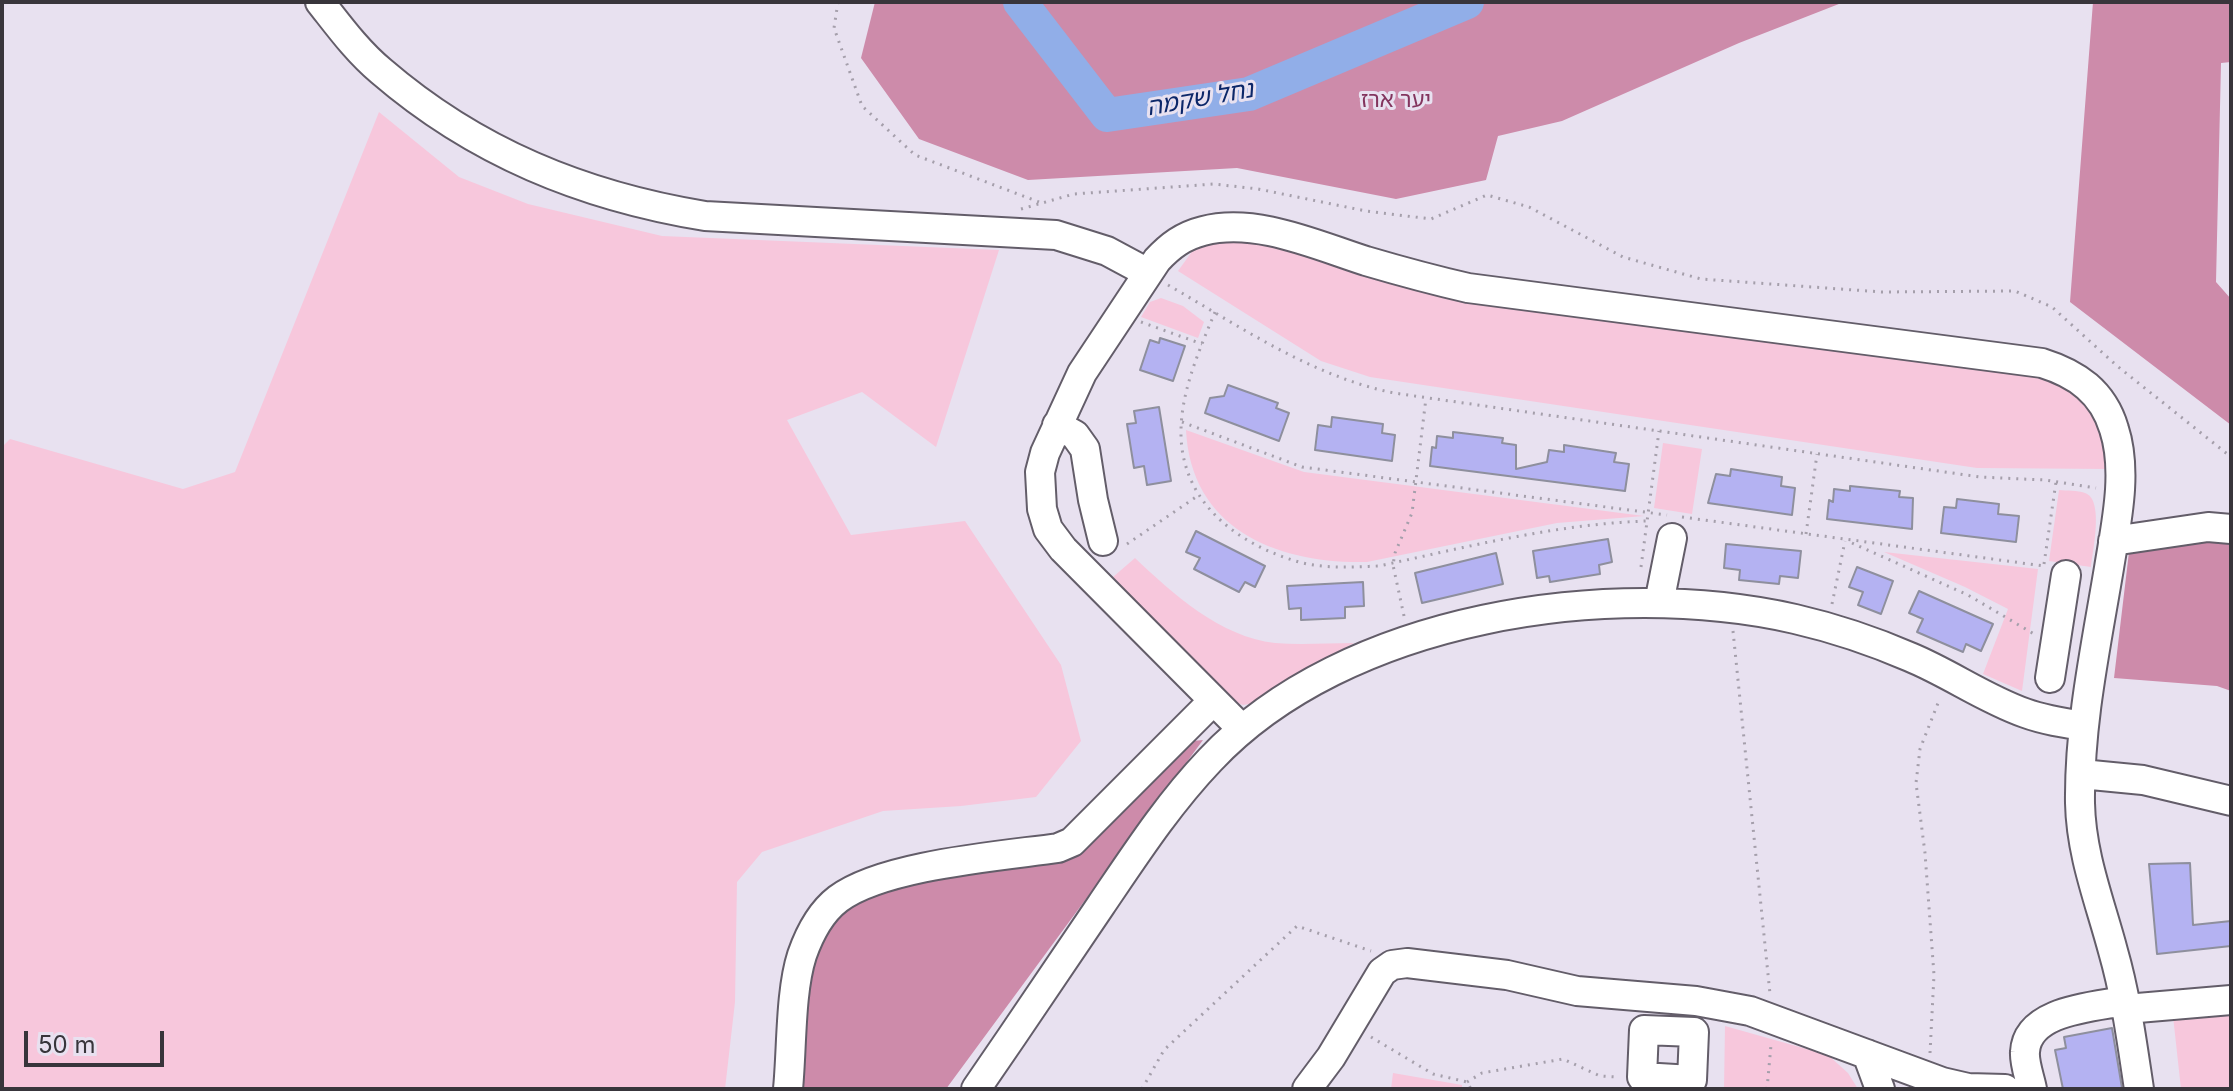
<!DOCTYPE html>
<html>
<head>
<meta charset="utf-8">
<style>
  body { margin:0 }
  #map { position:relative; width:2233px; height:1091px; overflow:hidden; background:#e8e1f0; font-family:Inter,sans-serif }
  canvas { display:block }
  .frame { position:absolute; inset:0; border:4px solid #38353b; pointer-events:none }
  .scale { position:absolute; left:24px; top:1031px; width:140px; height:36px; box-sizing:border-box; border:4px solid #38353b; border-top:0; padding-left:10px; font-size:24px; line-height:28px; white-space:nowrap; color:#38353b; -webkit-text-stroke:6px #e8e1f0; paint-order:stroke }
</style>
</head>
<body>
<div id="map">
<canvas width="2233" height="1091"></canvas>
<div class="frame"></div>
<div class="scale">50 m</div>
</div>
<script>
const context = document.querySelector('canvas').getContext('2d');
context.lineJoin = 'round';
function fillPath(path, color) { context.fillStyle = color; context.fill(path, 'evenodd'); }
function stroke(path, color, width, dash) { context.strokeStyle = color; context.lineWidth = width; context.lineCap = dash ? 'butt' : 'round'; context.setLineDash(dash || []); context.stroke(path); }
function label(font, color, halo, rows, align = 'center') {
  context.font = font + ' Inter,"Noto Sans Hebrew",sans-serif'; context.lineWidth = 6; context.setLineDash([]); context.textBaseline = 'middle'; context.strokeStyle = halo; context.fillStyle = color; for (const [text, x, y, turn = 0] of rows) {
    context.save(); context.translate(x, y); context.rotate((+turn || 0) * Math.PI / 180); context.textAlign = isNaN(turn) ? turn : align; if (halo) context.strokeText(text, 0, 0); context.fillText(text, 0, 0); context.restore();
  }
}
const green = new Path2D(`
  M379,112L459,177L528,204L662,236L999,250L936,447L862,392L787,420L851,535L965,521L1061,665L1081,741L1036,797L961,806L883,811L762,852L737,882L735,1002L725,1089H2V447L10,439L183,489L235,472Z
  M1235,239L1273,246L1363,272L2042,376C2093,395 2102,419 2110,469L1977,468L1370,377L1321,361L1178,271L1196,246Z
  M1161,298L1183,306L1204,322L1198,338L1141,317L1150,302Z
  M1186,430L1304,472L1644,516L1557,523L1367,562C1278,564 1191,530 1186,430Z
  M1663,443L1702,449L1692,514L1654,508Z
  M2059,490C2067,491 2077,490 2085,493C2104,499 2093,550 2091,567L2049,561Z
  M1884,552L2038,569L2022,691L1983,674L2008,609L1965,587Z
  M1135,558C1172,593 1220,637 1275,643C1301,645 1328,643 1354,643L1292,676L1255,703L1243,705L1230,700L1113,577Z
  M2173,1016H2231V1089H2181Z
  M1725,1026L1828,1055L1848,1073L1858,1089H1724Z
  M1393,1073L1462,1085V1089H1391Z`);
const forest = new Path2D(`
  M875,2H1844L1739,43L1562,121L1498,136L1486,180L1396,199L1237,168L1028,180L919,139L861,58Z
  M2093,2H2231V62L2221,63L2216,282L2231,299V425L2070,302Z
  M2190,538L2231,541V691L2217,686L2114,678L2129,552Z
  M1203,740L946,1089H800L808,986L814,945L831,914L904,879L1051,864L1086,844L1182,742Z`);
const river = new Path2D(`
  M1020,2L1107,115L1249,94L1467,2`);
const building = new Path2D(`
  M1160,338L1185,346L1173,381L1140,370L1150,340L1159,343Z
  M1228,385L1278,403L1276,408L1289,413L1279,441L1205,413L1210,398L1224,396Z
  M1159,407L1171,481L1147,485L1144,466L1134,468L1127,424L1136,423L1134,411Z
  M1332,417L1383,424L1382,433L1395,435L1392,461L1315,450L1318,425L1331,427Z
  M1453,432L1503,438L1502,443L1516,445V469L1547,462L1549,450L1564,452V445L1616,453L1614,462L1629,464L1625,491L1430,466L1432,447L1436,448L1437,436L1453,438Z
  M1731,469L1782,477L1781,486L1795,488L1792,515L1708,503L1716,474L1730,476Z
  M1850,486L1900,491L1899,497L1913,498L1912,529L1827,519L1829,500L1833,502L1834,489L1850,491Z
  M1957,499L1999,504L1998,514L2019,516L2016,542L1941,533L1944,507L1956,508Z
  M1196,531L1265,566L1255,587L1245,582L1239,592L1194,569L1200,558L1186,552Z
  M1608,539L1612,562L1599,565L1600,574L1550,582L1549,576L1537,578L1533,551Z
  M1726,544L1801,551L1798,578L1780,576L1779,584L1739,580L1740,570L1724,568Z
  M1496,553L1503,584L1422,603L1415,573Z
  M1857,567L1893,581L1881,614L1858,605L1863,592L1849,587Z
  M1363,582L1364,606L1345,607V618L1301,620V608L1289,609L1287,586Z
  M1919,591L1993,624L1981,651L1966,644L1963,652L1917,632L1923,619L1909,613Z
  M2190,863L2193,925L2231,921V946L2157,954L2149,864Z
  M2112,1028L2122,1088L2063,1089L2055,1050L2066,1048L2064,1037Z`);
const path = new Path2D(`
  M838,2L834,28L862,106L915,155L1039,202
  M1021,209L1074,194L1214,184L1258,189L1366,211L1431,219L1487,195L1529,207L1623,257L1701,279L1882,292L2015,291L2052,307L2116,365L2231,457
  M1168,285C1241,327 1311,376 1394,393L1980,477L2045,480L2096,488
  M1215,312C1199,351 1180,393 1181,436C1183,504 1239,545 1299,562C1325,569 1352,567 1379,566C1467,547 1556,524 1647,521
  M1141,322L1202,344
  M1182,422L1302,467L1667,515
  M1682,517L2044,566
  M1806,534L1817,454
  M1852,543L1968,595L2034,634
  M1127,544L1199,495
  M2044,564L2056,482
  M1641,567L1659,431
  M1832,604L1845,541
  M1404,616L1393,565L1395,553L1412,513L1426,398
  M1733,631L1770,994
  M1371,1037L1433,1074L1467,1082L1471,1089
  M1930,1053L1934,975L1925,853L1916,783L1920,749L1940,698
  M1467,1082L1482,1073L1563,1059L1600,1076L1618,1077
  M1142,1089L1164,1050L1297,926L1371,951
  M1767,1089L1771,1045`);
const minor = new Path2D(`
  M320,2C339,26 357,51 381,71C475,152 583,196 705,216L1056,235L1107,251L1148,273
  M1057,425L1075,435L1085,449L1093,500L1103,541
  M2113,541L2208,527L2231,529
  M1659,603L1672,538
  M2050,678L2066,575
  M1242,729L1063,549L1048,529L1042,509L1040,472L1045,453L1082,373L1157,260C1170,246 1183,236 1203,231C1255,217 1316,245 1366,261C1400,271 1433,280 1468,288L2042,363C2077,374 2103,392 2114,429C2128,472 2116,524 2109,568C2096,646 2079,724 2080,803C2081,855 2100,902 2113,951C2126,996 2132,1043 2139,1089
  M2081,774L2143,780L2231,801
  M2126,1009L2231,1000
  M1644,1030L1694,1032L1692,1080L1642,1077Z
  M1867,1054L1880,1089
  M788,1089C792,1049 790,992 802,955C809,935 821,912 838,899C883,865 1001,856 1058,848L1072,842L1213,701
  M976,1089C1018,1028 1059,967 1101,905C1135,855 1168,804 1210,760C1345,616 1610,577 1795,619C1834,628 1873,641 1910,657C1949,673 1985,699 2025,713C2044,720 2064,723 2084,726
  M1307,1089L1331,1057L1382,972L1392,965L1407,963L1507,975L1577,991L1696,1001L1750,1011L1942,1082L1968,1088L2005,1089
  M2032,1089C2030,1078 2024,1063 2025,1052C2027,1010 2094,1007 2124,1001`);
const parkNames = [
  ["יער ארז",1396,100]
];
const waterNames = [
  ["נחל שקמה",1200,99,-10]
];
fillPath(green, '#f7c7dc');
fillPath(forest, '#cd8baa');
stroke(river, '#91aee8', 34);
fillPath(building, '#b4b2f2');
stroke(building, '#8e8f9d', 2);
stroke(minor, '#635d69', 32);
stroke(path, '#a59fab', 3, [2, 6]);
stroke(minor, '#fff', 28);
label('22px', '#83345e', '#e8e1f0', parkNames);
label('italic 24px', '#0c2769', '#e8e1f0', waterNames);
</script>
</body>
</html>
